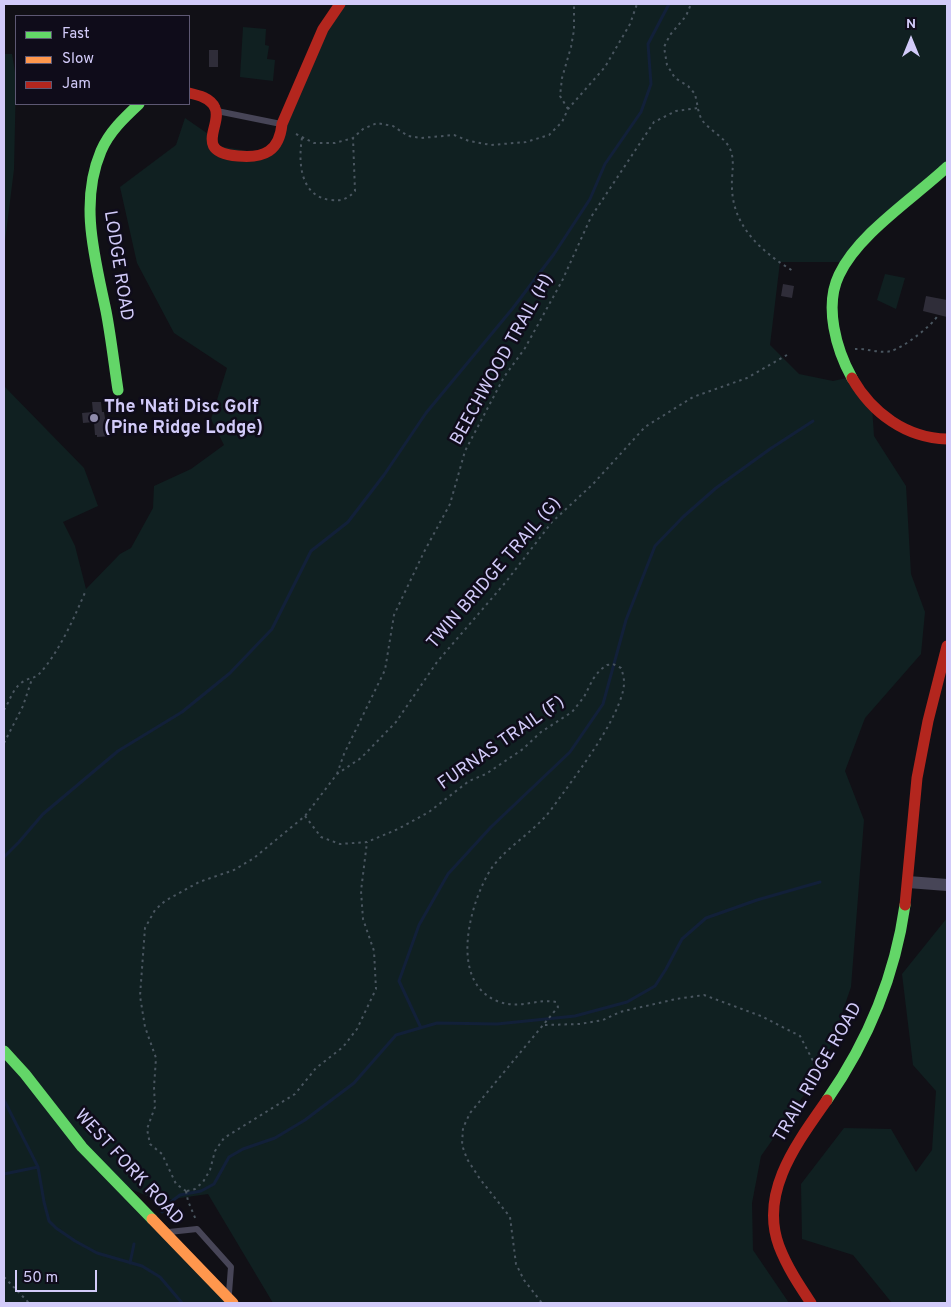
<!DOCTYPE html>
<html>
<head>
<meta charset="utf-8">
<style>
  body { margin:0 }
  #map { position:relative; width:951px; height:1307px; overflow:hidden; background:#111016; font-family:Overpass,sans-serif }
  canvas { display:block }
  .frame { position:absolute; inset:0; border:5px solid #d2cbf9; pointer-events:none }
  .legend { position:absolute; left:15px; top:15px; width:175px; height:90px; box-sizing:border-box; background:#0f0c1a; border:1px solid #5d5873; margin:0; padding:6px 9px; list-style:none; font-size:15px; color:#d2cbf9 }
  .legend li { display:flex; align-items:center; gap:10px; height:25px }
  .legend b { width:25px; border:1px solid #5d5873 }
  .north { position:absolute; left:886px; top:15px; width:50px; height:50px; -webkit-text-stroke:4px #0f0c1a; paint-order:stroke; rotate:0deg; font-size:14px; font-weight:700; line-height:20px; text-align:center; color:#d2cbf9 }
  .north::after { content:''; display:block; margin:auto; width:18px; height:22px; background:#d2cbf9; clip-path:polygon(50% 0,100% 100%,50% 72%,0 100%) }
  .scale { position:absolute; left:15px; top:1270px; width:82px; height:22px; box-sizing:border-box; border:2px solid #d2cbf9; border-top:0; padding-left:6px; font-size:15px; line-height:18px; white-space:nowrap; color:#d2cbf9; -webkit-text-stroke:4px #0f0c1a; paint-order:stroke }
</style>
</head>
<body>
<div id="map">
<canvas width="951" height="1307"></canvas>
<div class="frame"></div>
<ul class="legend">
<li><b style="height:6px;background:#63d668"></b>Fast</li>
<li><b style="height:6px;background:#ff974d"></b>Slow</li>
<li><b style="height:6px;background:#b3261e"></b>Jam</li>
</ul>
<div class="north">N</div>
<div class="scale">50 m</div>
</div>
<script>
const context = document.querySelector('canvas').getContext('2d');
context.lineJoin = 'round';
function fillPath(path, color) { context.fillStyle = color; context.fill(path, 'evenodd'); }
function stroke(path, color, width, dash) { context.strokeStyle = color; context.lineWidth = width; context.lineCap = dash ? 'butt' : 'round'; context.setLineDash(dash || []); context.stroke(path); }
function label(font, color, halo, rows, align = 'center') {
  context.font = font + ' Overpass,sans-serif'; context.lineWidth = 5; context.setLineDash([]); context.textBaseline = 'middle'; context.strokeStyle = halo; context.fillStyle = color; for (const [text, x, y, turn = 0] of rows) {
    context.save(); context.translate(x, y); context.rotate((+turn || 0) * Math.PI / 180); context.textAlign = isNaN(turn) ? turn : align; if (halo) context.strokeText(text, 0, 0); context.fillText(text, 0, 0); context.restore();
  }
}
const green = new Path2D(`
  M340,4H947V167L847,262H780L770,345L799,374L833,381L851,377L872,406L874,436L906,486L911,574L925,612L921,654L865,718L845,771L864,820L851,987L823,1068L761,1156L752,1203L753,1250L789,1303H273L208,1194L159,1201L119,1184L233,1303H4V386L84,468L98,506L63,522L75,546L86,589L120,554L131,548L153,508L154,486L191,469L224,445L211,419L227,368L174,333L137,263L120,187L176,145L185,118L211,136L213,145L265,154Z
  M243,27L266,29L265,45L269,46L267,59L275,60L273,81L240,77Z
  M4,54H12L16,78L14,169L4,249Z
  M885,274L905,278L896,309L877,300Z
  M947,918V1303H892L853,1255L802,1239L801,1184L844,1128L891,1129L916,1172L932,1150L936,1091L913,1065L902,974Z`);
const stream = new Path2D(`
  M4,857L19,842L43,814L118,751L182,712L230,673L272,629L311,551L348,522L384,475L426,413L513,308L554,254L590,199L605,164L641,112L651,84L648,44L669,4
  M421,1028L399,981L419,925L448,874L491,827L570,752L603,704L626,620L655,546L683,517L716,488L770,449L813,421
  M4,1100L38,1167L44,1202L49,1221L56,1228L75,1241L97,1253L142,1266L160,1277L182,1303
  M4,1174L38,1167
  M162,1212L172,1201L180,1195L201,1191L214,1184L229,1157L243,1149L275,1138L305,1120L354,1083L396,1035L437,1023L497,1024L575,1016L627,1002L655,986L666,969L682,939L706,918L757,900L820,882
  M130,1263L134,1244`);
const building = new Path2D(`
  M209,50H218V67H209Z
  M783,284L794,286L792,298L781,296Z
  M926,296L947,300V317L923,311Z
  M92,402H101L102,412H104L106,424H111L112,436L97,437V435H95L94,422L83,423L82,413L93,412Z`);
const path = new Path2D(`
  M568,109L560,96L562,78L571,47L574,30V4
  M698,109C699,112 700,117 702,120C709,130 723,136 729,147C736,159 731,174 732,188C733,227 762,252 793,271
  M296,134L314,143H335L353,138L363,129L377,123L393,126L408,136L421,138L454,135L469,141L491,145L526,142L549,135L562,122L568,109L605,67L630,24L637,4
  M302,138C298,162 300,197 331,200C342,201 348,199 355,191L353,138
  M855,349C866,348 880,354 891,351C903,348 933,325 938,315
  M4,710C10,701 13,687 24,681C28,678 33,679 38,675C58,655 75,616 86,590
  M4,743L23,706L32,679
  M337,774L344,754L385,670L394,615L424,552L450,504L465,451L504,377L525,348L562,281L591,217L654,122L676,111L698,108L695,94L688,86L675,78L667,65L664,47L670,35L686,16L691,4
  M305,816L321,837L340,844L367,842L398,829L429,812L469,781L486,774L523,749L541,732L572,712L584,697L593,679L600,670L607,665L613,664L621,668C624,677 625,682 623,691C615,723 584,764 564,792C557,801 551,811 543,819C528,835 503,851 491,869C470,902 448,981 497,1001C519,1010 538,998 556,1002L558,1007L470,1113L463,1128L462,1145L467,1159L480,1179L510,1217L516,1264L524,1280L542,1303
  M545,1025L580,1024L603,1020L620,1012L676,999L704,995L761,1016L800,1036L823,1080
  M186,1191L176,1184L162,1154L150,1144L147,1129L155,1107L154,1087L156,1058L145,1027L140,996L145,928L155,910L165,901L199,882L234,870L254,858L305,816L337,774L361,758L396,722L437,662L505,583L552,522L593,484L645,427L693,397L747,378L787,355
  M186,1191L188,1201L196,1220
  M187,1191L195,1189L203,1182L210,1170L215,1151L224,1138L295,1094L316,1068L343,1047L357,1029L376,989L374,951L363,919L361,891L367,842
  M4,1277L29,1303`);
const lane = new Path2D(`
  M217,111L281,124
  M169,1232L197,1229L231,1267L229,1293`);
const street = new Path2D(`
  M908,882L947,885`);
const fast = new Path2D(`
  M852,378C836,349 824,306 839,275C858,234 914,198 947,167
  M118,390C114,364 111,337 106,311C95,258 79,203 101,151C109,132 124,118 139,104
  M4,1051L25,1074L82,1147L152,1219
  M827,1100C868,1041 895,976 905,905`);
const slow = new Path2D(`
  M152,1219L233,1303`);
const jam = new Path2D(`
  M189,93C198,95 211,98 215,108C223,125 192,152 238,156C248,157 260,157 269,151C278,145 281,134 282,124L323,29L340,4
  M852,378C872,413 906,438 947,439
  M905,905L917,778L928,721L947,646
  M811,1303C799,1285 787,1267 779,1246C759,1192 797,1143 827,1100`);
const markers = [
  [94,418,5,"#8e8aaa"]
];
const streetNames = [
  ["LODGE ROAD",117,266,81],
  ["BEECHWOOD TRAIL (H)",503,360,-61],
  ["TWIN BRIDGE TRAIL (G)",495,574,-49],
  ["FURNAS TRAIL (F)",502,744,-35],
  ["TRAIL RIDGE ROAD",819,1073,-60],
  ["WEST FORK ROAD",128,1168,47]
];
const poiNames = [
  ["The 'Nati Disc Golf",104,408],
  ["(Pine Ridge Lodge)",104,429]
];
fillPath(green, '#102021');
stroke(stream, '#122039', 3);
fillPath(building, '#2f2d39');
stroke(path, '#4a5660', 2, [2.5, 4]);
stroke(lane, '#474557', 6);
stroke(street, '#474557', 12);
stroke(fast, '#63d668', 11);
stroke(slow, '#ff974d', 11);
stroke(jam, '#b3261e', 11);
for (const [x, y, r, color] of markers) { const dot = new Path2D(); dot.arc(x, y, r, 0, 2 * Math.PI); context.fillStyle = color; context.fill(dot); stroke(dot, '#0f0c1a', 2); }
label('18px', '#d2cbf9', '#0f0c1a', streetNames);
label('bold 18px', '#d2cbf9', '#0f0c1a', poiNames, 'left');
</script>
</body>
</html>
